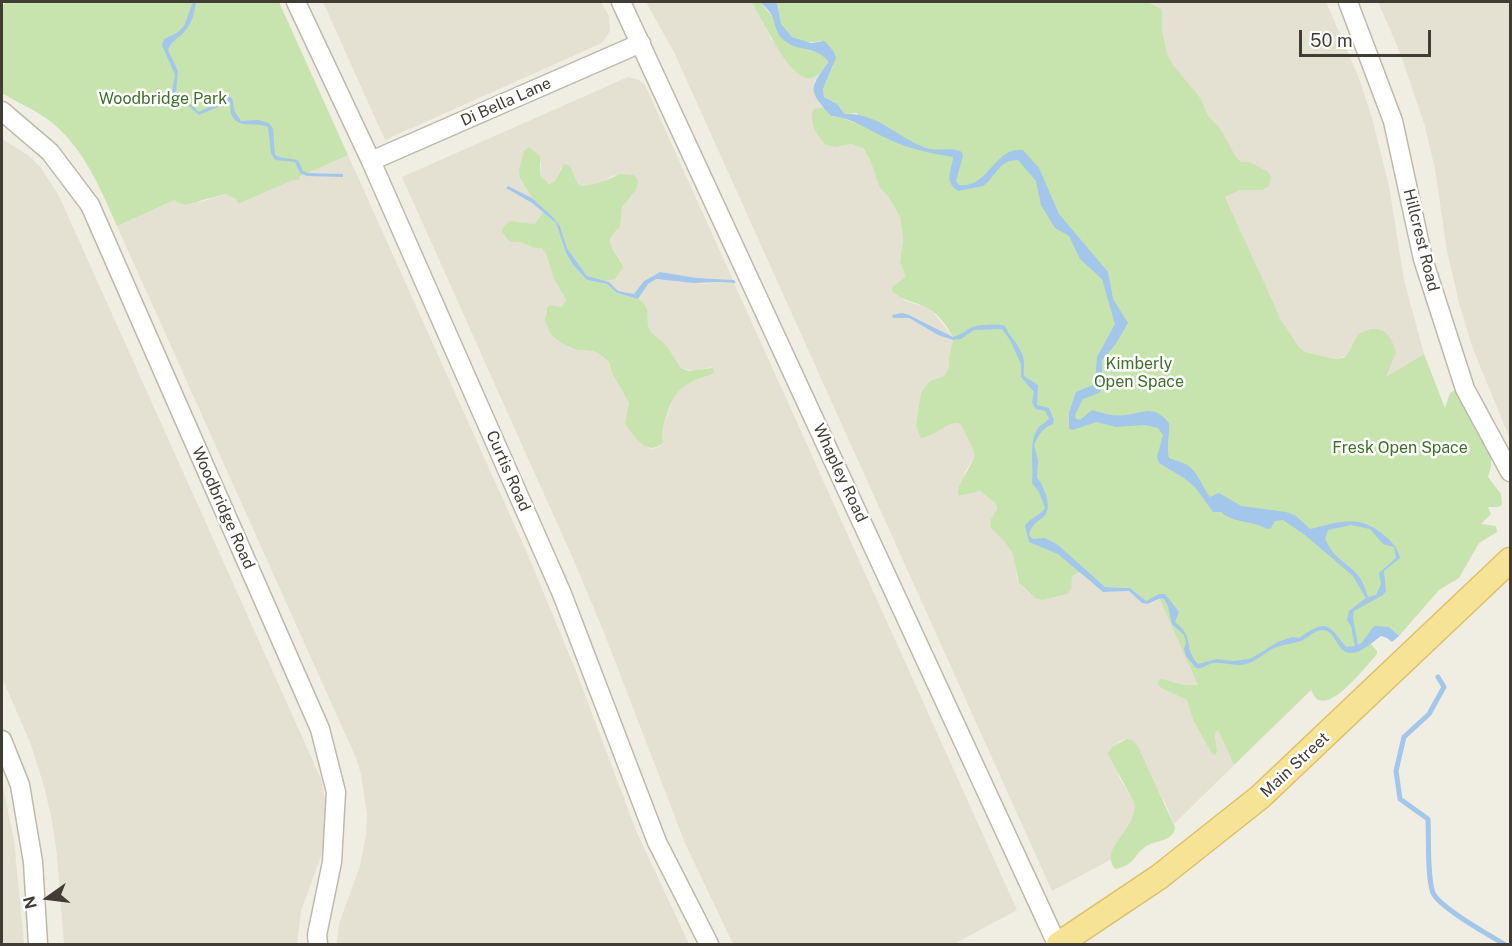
<!DOCTYPE html>
<html>
<head>
<meta charset="utf-8">
<style>
  body { margin:0 }
  #map { position:relative; width:1512px; height:946px; overflow:hidden; background:#f0ede3; font-family:"Public Sans",sans-serif }
  canvas { display:block }
  .frame { position:absolute; inset:0; border:3px solid #423d34; pointer-events:none }
  .north { position:absolute; left:18px; top:868px; width:60px; height:60px; -webkit-text-stroke:4px #fff; paint-order:stroke; rotate:256deg; font-size:16px; font-weight:700; line-height:24px; text-align:center; color:#423d34 }
  .north::after { content:''; display:block; margin:auto; width:21px; height:27px; background:#423d34; clip-path:polygon(50% 0,100% 100%,50% 72%,0 100%) }
  .scale { position:absolute; left:1299px; top:30px; width:132px; height:27px; box-sizing:border-box; border:3px solid #423d34; border-top:0; padding-left:8px; font-size:18px; line-height:21px; white-space:nowrap; color:#423d34; -webkit-text-stroke:4px #fff; paint-order:stroke }
</style>
</head>
<body>
<div id="map">
<canvas width="1512" height="946"></canvas>
<div class="frame"></div>
<div class="north">N</div>
<div class="scale">50 m</div>
</div>
<script>
const context = document.querySelector('canvas').getContext('2d');
context.lineJoin = 'round';
function fillPath(path, color) { context.fillStyle = color; context.fill(path, 'evenodd'); }
function stroke(path, color, width, dash) { context.strokeStyle = color; context.lineWidth = width; context.lineCap = dash ? 'butt' : 'round'; context.setLineDash(dash || []); context.stroke(path); }
function label(font, color, halo, rows, align = 'center') {
  context.font = font + ' "Public Sans",sans-serif'; context.lineWidth = 5; context.setLineDash([]); context.textBaseline = 'middle'; context.strokeStyle = halo; context.fillStyle = color; for (const [text, x, y, turn = 0] of rows) {
    context.save(); context.translate(x, y); context.rotate((+turn || 0) * Math.PI / 180); context.textAlign = isNaN(turn) ? turn : align; if (halo) context.strokeText(text, 0, 0); context.fillText(text, 0, 0); context.restore();
  }
}
const residential = new Path2D(`
  M323,2H601L609,16L610,31L602,43L385,140Z
  M646,2H751L763,20L771,39L811,78L818,76L814,82L819,103L823,107L814,109L811,121L814,129L826,145L842,146L851,144L861,146L870,160L880,188L888,196L900,217L903,239L900,261L905,275L904,278L892,287L905,301L926,307L932,311L953,337L909,315L893,318H909L938,335L953,340L949,358V368L944,376L930,381L921,392L916,426L928,437L951,423H959L963,426L974,451V457L965,472L960,496L980,491L996,504L997,509L991,519L990,527L1004,541L1013,554L1015,561L1017,579L1024,589L1036,599L1043,600L1067,594L1072,576L1080,573L1103,592L1129,591L1142,603L1150,604L1160,599L1199,685H1184L1163,679L1161,688L1187,700L1193,720L1212,754L1217,752L1215,734L1218,730L1234,765L1174,824L1166,804L1127,739L1120,741L1113,746L1119,777L1134,802L1136,811L1131,823L1114,846L1112,859L1052,891L674,52Z
  M1147,2H1326L1359,78L1372,118L1389,186L1404,280L1424,354L1385,378L1386,375L1358,334L1347,355L1335,359L1305,352L1291,339L1271,300L1225,197L1240,190H1262L1249,162H1241L1236,157L1220,128L1209,117L1199,96L1173,65L1167,53L1162,30V9Z
  M1378,2H1510V439L1473,349L1459,303L1447,251L1435,169L1425,126L1399,50Z
  M628,77L639,80L645,85L733,280L697,278L660,272L644,281L634,294L618,291L606,281L615,278L622,262L611,246V239L612,235L620,227L622,207L636,190L614,175L600,183L582,186L578,184L570,166L561,168L555,181L549,184L540,175L541,162L519,170L532,198L508,186L506,188L532,203L543,212L535,224L518,222L521,242L533,248H542L547,256L553,277L566,300L562,307L550,305L545,312L548,327L578,350L593,351L601,355L609,363L612,373L629,403L625,423L641,443L650,449L656,448L660,446L663,428L674,396L682,386L712,374L711,367L695,371L681,368L666,345L651,332L648,326L647,310L644,303L638,299L648,284L655,279L706,284L720,282L734,283L1017,910L954,944H733L685,843L605,635L574,561L402,177Z
  M2,139L28,155L41,168L59,196L321,779L327,811L326,833L322,853L301,911L297,944H64L57,856L52,820L44,786L30,742L2,678Z
  M348,155L528,555L576,671L637,833L689,944H337L339,924L360,866L366,835L367,814L361,774L356,758L117,226L176,200L201,202L225,194L236,199L238,204L293,180H299L304,174H342L307,173Z
  M2,782L14,840L24,944H2Z`);
const green = new Path2D(`
  M7,2H279L348,155L301,176L299,180H293L238,204L236,199L225,194L185,205L177,202L175,200L117,226C99,186 83,145 46,118C32,108 16,102 2,93V6Z
  M751,2H760C769,11 790,43 801,48C812,53 824,49 828,63C823,69 819,77 811,78C788,81 763,17 751,2Z
  M777,2H1147L1162,9V30L1167,53L1173,65L1199,96L1209,117L1220,128L1236,157L1241,162H1249L1267,171L1271,177L1269,186L1262,190H1240L1225,197L1281,320L1298,346L1305,352L1335,359L1343,358L1347,355L1358,334L1371,329H1377L1385,332L1391,339L1396,352L1386,377L1424,354L1445,408L1450,393L1457,389L1471,413L1491,459V466L1488,477L1501,494L1502,505L1498,507H1488L1491,514L1481,524L1496,526L1497,532L1479,543L1459,578L1439,590L1399,636L1389,627L1369,633L1367,638L1358,646V651L1370,643L1377,651V654C1367,665 1335,707 1319,700C1315,699 1313,693 1311,690L1234,765L1218,730L1215,734L1217,752L1215,755L1212,754L1193,720L1187,700L1161,688L1158,684L1159,680L1163,679L1184,685H1198L1158,595L1146,601L1130,588L1105,587L1085,570L1072,576L1071,589L1067,594L1043,600L1036,599L1019,583L1013,554L1004,541L990,527L991,519L997,509L996,504L980,491L959,496L958,494C958,480 976,463 974,452C972,446 969,440 966,435C964,428 962,422 954,423C945,424 934,437 921,438L916,426L921,392L930,381L944,376L949,368V358L953,340L958,339L953,337C948,327 938,313 927,308C913,300 906,303 892,291V287L904,278L905,275L900,262L903,239L900,217L888,196L880,188L870,160L863,148L851,144L836,147L826,145C817,136 807,121 814,109L823,107L831,116L839,117L864,126L857,113L845,114L837,104L824,97L823,89L833,66L821,41C807,44 790,40 782,26C778,19 780,9 777,2Z
  M529,147L540,156V175L549,184L555,181L564,164L570,166L578,184L582,186L599,183L621,174L633,175L637,178L638,183L636,190L622,207L620,227C618,230 615,231 613,234C604,245 621,257 623,267L615,279L606,281L595,280L587,276L567,248L560,226L552,216L532,198L520,177L519,170L524,151Z
  M543,212L556,223L566,253L573,265L587,280L607,284L617,293L638,299L644,303L647,310L648,326L651,332L666,345L681,368L689,371L713,368L714,371L712,374C687,383 675,387 667,414C664,423 661,432 663,442C648,459 633,435 625,423L629,403L612,373L609,362L601,355L593,351L578,350L561,343L551,334L545,320L547,308L550,305L562,307L566,300L553,277L547,256L542,248H533L521,242H510L502,232L504,226L510,221L535,224Z
  M1127,739L1132,740L1138,747L1175,827C1173,843 1156,839 1145,847C1133,856 1135,865 1115,869C1098,846 1140,829 1134,802L1108,754L1113,746Z`);
const water = new Path2D(`
  M193,2H196C195,11 192,24 185,31C179,38 171,41 168,50L178,71L176,91L179,98L186,100L199,112L229,97L232,98L235,112L241,121L258,120L269,123L273,129L275,155C282,159 290,158 298,160L303,171L308,173L343,174V177L307,176L300,173L295,162L275,160L271,153L268,127C258,121 239,130 232,116C230,112 231,106 230,102L199,115L187,104L176,100L172,91L175,75L162,45L164,39L177,33L184,26Z
  M760,2H777L781,24L792,37L811,43L825,41L834,52L836,58L823,89L824,97L837,104L845,114C879,112 900,141 930,149C941,151 951,147 962,152L963,156L956,181L959,185C988,189 995,146 1023,150L1039,168L1059,214L1108,272L1113,299L1128,323L1115,345L1102,360V389L1099,393L1083,399L1075,415L1076,419L1080,420L1092,410C1103,413 1113,417 1125,415C1146,413 1152,404 1169,423C1170,434 1166,447 1169,458C1176,461 1185,462 1191,468C1199,475 1203,488 1210,497L1219,493L1241,506L1286,512L1296,516L1310,529C1341,522 1358,513 1385,536C1393,543 1397,547 1400,558L1384,571L1386,591L1383,595L1354,611L1353,618L1358,645C1366,641 1368,631 1375,626L1389,627L1399,636L1392,642L1387,638L1381,636C1374,641 1365,649 1357,652C1335,659 1338,628 1321,630C1313,631 1308,638 1301,641C1292,644 1283,644 1274,648C1264,653 1257,661 1246,664C1235,667 1224,662 1213,663C1207,664 1204,669 1196,668L1186,656L1184,649L1186,643L1184,635L1172,624L1168,606L1164,599L1161,598L1148,604L1142,603L1129,591L1103,592L1058,554L1029,542L1025,526C1030,517 1041,516 1045,508L1039,492L1032,483C1034,466 1028,439 1039,427C1043,423 1046,423 1049,418L1045,411L1036,409L1032,403L1034,392L1021,377V364L1010,340L1002,329L974,330L961,339L953,340L938,335L909,318H893L892,315L902,313L909,315L953,337C962,335 969,327 976,326C982,325 1001,324 1005,326C1009,336 1017,342 1021,352C1026,361 1023,367 1024,376L1038,385L1037,405L1049,408L1054,420L1053,424C1042,428 1039,435 1034,445L1038,460L1037,478C1042,483 1043,488 1046,495C1054,523 1033,515 1029,535L1033,539L1045,538L1058,545L1105,587L1130,588L1146,601L1159,594H1165L1179,612L1175,622C1196,639 1182,646 1198,664L1217,659L1233,661L1250,659L1278,642L1292,637L1299,638C1327,619 1327,623 1346,647L1355,646L1351,626L1347,620L1349,611L1366,598L1353,576L1305,535L1283,520L1275,521L1271,528L1267,529C1252,520 1235,524 1221,512H1213L1195,487L1184,478L1159,463L1157,457L1163,435L1158,428L1145,425L1116,427L1097,422L1072,430L1069,428V413L1076,392L1095,384L1097,357L1115,324L1102,279L1080,259L1069,236L1055,228L1041,205L1036,181L1018,160C998,160 997,176 983,186L958,191C943,181 952,171 953,157C930,153 909,149 888,139C870,131 851,117 831,116C810,92 807,90 828,63L827,60C815,46 799,52 785,41C776,35 776,25 772,16C769,10 764,6 760,2ZM1351,525L1370,529L1383,544L1394,547L1396,558L1379,573L1381,584L1376,595L1368,597C1365,588 1362,578 1354,571C1339,557 1335,559 1325,539L1328,530Z
  M508,186L532,198L552,216L560,226L567,248L587,276L609,282L618,291L634,294L644,281L660,272L697,278L734,280L736,283L720,282L694,283L656,279L648,284L638,299L617,293L607,284L587,280L573,265L566,253L556,223L532,203L506,188Z`);
const stream = new Path2D(`
  M1438,677L1444,687L1429,714L1404,737L1396,771L1400,799L1428,819C1429,838 1427,877 1433,893C1440,908 1489,935 1504,944`);
const minor = new Path2D(`
  M296,2L371,161L562,594L657,842L709,944
  M621,2L1057,944
  M1348,2L1393,121L1423,259L1465,389L1510,472
  M2,111L50,152L90,205L320,729L336,792L332,862L317,935L318,944
  M371,161L641,43
  M2,740L20,785L33,862L38,944`);
const major = new Path2D(`
  M1059,944L1159,877L1260,797L1510,560`);
const parkNames = [
  ["Woodbridge Park",163,99],
  ["Kimberly",1139,364],
  ["Open Space",1139,382],
  ["Fresk Open Space",1400,448]
];
const streetNames = [
  ["Di Bella Lane",506,102,-24],
  ["Hillcrest Road",1421,240,76],
  ["Curtis Road",508,471,66],
  ["Whapley Road",840,473,65],
  ["Woodbridge Road",223,508,66],
  ["Main Street",1295,765,-43]
];
fillPath(residential, '#e4e0d2');
fillPath(green, '#c7e3ae');
fillPath(water, '#a2c7ea');
stroke(stream, '#a2c7ea', 5);
stroke(minor, '#beb9aa', 21);
stroke(major, '#dbc167', 27);
stroke(minor, '#fff', 18);
stroke(major, '#f7e395', 24);
label('16px', '#406f2c', '#fff', parkNames);
label('16px', '#423d34', '#fff', streetNames);
</script>
</body>
</html>
